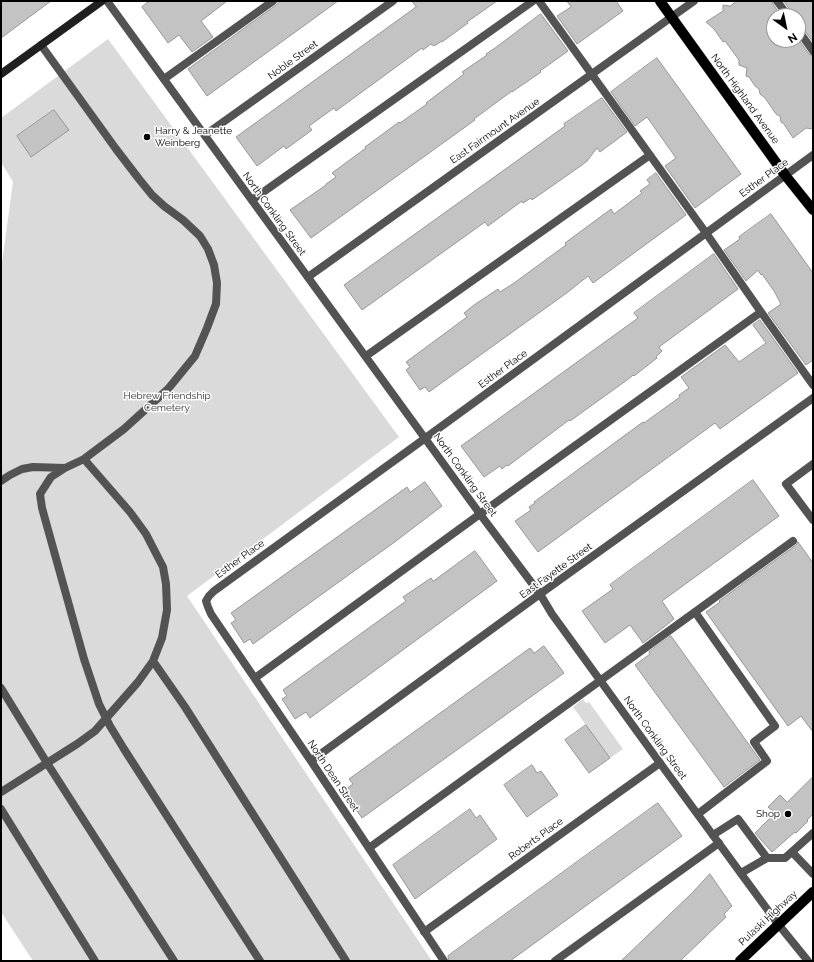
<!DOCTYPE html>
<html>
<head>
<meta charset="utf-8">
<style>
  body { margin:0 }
  #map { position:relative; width:814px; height:962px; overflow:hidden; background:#fff; font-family:Raleway,sans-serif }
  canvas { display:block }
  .frame { position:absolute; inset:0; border:2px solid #000; pointer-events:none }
  .north { position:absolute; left:766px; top:8px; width:40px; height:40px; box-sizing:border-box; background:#fff; border:1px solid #999; border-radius:50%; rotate:147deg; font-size:11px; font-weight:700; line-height:16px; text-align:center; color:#000 }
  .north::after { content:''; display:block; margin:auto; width:14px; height:18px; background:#000; clip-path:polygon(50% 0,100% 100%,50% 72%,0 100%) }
</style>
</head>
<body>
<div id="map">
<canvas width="814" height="962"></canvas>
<div class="frame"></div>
<div class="north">N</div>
</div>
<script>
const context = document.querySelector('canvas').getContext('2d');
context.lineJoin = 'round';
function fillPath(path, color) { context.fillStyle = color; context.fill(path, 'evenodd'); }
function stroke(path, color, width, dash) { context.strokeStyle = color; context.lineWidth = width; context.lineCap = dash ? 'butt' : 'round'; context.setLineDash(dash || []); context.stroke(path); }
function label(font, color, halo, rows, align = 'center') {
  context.font = font + ' Raleway,sans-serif'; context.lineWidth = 3; context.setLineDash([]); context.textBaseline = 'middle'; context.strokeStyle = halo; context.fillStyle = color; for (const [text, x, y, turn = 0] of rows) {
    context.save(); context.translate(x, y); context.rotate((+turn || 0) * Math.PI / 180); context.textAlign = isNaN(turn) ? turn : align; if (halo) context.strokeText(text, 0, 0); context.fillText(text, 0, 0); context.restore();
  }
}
const green = new Path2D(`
  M108,39L399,437L187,596L432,961H33L1,912V270L13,182L1,162V118Z
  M583,699L586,703L589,702L623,749L610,758L573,707Z`);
const building = new Path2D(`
  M1,1H51L1,38Z
  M150,1H227L201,21L213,37L192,52L179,35L168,43L142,7Z
  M281,1H338L207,96L188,69L276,5Z
  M412,1H497L467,22L468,23L442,42V41L434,46L431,44L423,50L422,48L336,111L334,108L309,126L312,130L286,149L284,146L257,166L236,137L416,7Z
  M567,1H616L623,11L577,44L557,16L571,7Z
  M737,1H772L773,4L781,16H774V40L798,39L809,54L813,56V129L806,128L793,138L784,124L781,122L780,116L776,114L765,98L760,94L759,89L755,86L749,77L746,76L747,68L739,65V60L725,41L723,42L714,29L706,22L723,11V5L730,6Z
  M784,1H813V42L802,27L798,25V16H793L792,13Z
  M541,14L568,51L540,71L541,72L512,92V91L474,119L475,120L311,238L290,210L326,185V184L336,177L332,173L366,148L365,147L399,122L400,123L427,104L426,103L464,74L462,72L487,55L486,54L495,48Z
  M657,58L741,174L695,208L665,166L676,158L647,117L635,126L611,92Z
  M602,98L627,132L600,152L597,148L587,161L582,165L532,200L531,198L523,203L522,201L488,226L485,222L362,310L344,285L518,160L565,126L564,124Z
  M54,110L69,130L31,157L17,136Z
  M656,173L686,215L593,283L588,276L568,292L429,392L425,387L420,390L406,370L410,367L406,362L467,317L464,313L474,305L498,289L500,292L514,283L566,245L565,243L611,209L614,214L642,193L640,191L650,184L647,180Z
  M771,214L813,273V360L806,365L768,313L781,304L774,291L762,274L761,275L758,270L746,281L724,250L740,239L739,237Z
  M714,254L738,289L659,347L662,351L656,357L657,358L634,376L633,375L627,380L570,421L569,420L549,435L508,466L507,465L502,469L500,466L484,477L461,446L638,318L634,313Z
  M760,320L798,373L720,429L715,423L538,552L515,521L531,510L529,507L535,503L534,502L617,441L643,422L644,423L680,397L679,395L689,388L681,377L725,345L739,362L766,343L753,325Z
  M753,480L779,516L662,601L674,619L664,627L643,643L630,625L605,643L582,611L613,589L610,585Z
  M425,482L442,506L392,544L361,566L253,644L250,639L244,643L231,623L236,620L231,613L407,487L410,492Z
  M798,542L813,563V732L801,716L788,726L706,612L720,602L719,601L796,545Z
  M475,551L497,581L310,718L306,712L295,719L282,699L287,696L283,690L406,601L403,597L431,578L433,581Z
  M671,636L760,760L724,787L635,665L650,654L649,652Z
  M544,646L564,673L362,818L343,791L353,784L349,779L530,648L534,653Z
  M586,725L610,758L589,773L565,740Z
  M532,765L537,773L541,771L558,795L527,817L504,785Z
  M813,777V814L807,820L808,821L796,833L795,832L772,852L761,840L755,833L775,813L768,807L780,795L787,802Z
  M658,803L682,836L510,961H449L448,956Z
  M470,809L476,818L480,815L497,839L415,899L393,865Z
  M710,874L732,906L724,914L726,917L680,961H621L692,893Z`);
const service = new Path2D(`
  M539,1L706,233L761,312
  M777,1L788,16
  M798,30L813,51
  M164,79L273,1
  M252,200L533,1
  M366,356L650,155
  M813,464L786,484L813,520
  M65,468L51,477L40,494L42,508L84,659L99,704L110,726L124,749L260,961
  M1,481L10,475L22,469L33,467L65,468L84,459L124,429L168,389L195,356L207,328L216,304L217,283L214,265L208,249L200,236L183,220L164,206L152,195L139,179L116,149L41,45
  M695,612L775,726L754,742L767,761L698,814
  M153,661L185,707L346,961
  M255,678L480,514L761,312L813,385
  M1,688L47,763L174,961
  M1,792L77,744L95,731L138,682L153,661L162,638L167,610L166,584L163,567L146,534L130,512L84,459
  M1,809L95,961
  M713,835L738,819L767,858
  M369,848L793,541
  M792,852L813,874
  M741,873L767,858H785L813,833
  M778,924L808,961
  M555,961L719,843`);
const minor = new Path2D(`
  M205,135L393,1
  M308,277L694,1
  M311,761L540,594
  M424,932L660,763
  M444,961L311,761L211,614L208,607L206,601L209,596L214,591L409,450L813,155`);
const tertiary = new Path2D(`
  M107,1L480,514L540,594L552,614L660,763L778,924
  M540,594L813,398`);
const secondary = new Path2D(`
  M1,74L102,1`);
const primary = new Path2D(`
  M660,1L785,175L813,210
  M740,961L813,892`);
const markers = [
  [147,137,4,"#000"],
  [788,814,4,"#000"]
];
const streetNames = [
  ["Noble Street",293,60,-36],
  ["North Highland Avenue",745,99,54],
  ["East Fairmount Avenue",495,131,-35],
  ["Esther Place",764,178,-36],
  ["North Conkling Street",274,214,54],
  ["Esther Place",503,369,-36],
  ["North Conkling Street",465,475,54],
  ["Esther Place",240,559,-36],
  ["East Fayette Street",556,571,-36],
  ["North Conkling Street",655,738,54],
  ["North Dean Street",333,776,56],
  ["Roberts Place",536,839,-36],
  ["Pulaski Highway",768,918,-43]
];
const poiNames = [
  ["Harry & Jeanette",155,131],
  ["Weinberg",155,143],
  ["Shop",780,814,"right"]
];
const parkNames = [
  ["Hebrew Friendship",167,396],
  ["Cemetery",167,408]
];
fillPath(green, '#dadada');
fillPath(building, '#c3c3c3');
stroke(building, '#979797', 1);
stroke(primary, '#dbdbdb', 11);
stroke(service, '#535353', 8);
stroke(minor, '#535353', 8);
stroke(tertiary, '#535353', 8);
stroke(secondary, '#202020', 8);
stroke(primary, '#000', 10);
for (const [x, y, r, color] of markers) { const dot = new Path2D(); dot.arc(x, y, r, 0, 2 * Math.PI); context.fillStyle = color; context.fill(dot); stroke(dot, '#fff', 1.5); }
label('10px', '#000', '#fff', streetNames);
label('10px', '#000', '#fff', poiNames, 'left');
label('10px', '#313131', '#fff', parkNames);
</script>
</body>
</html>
